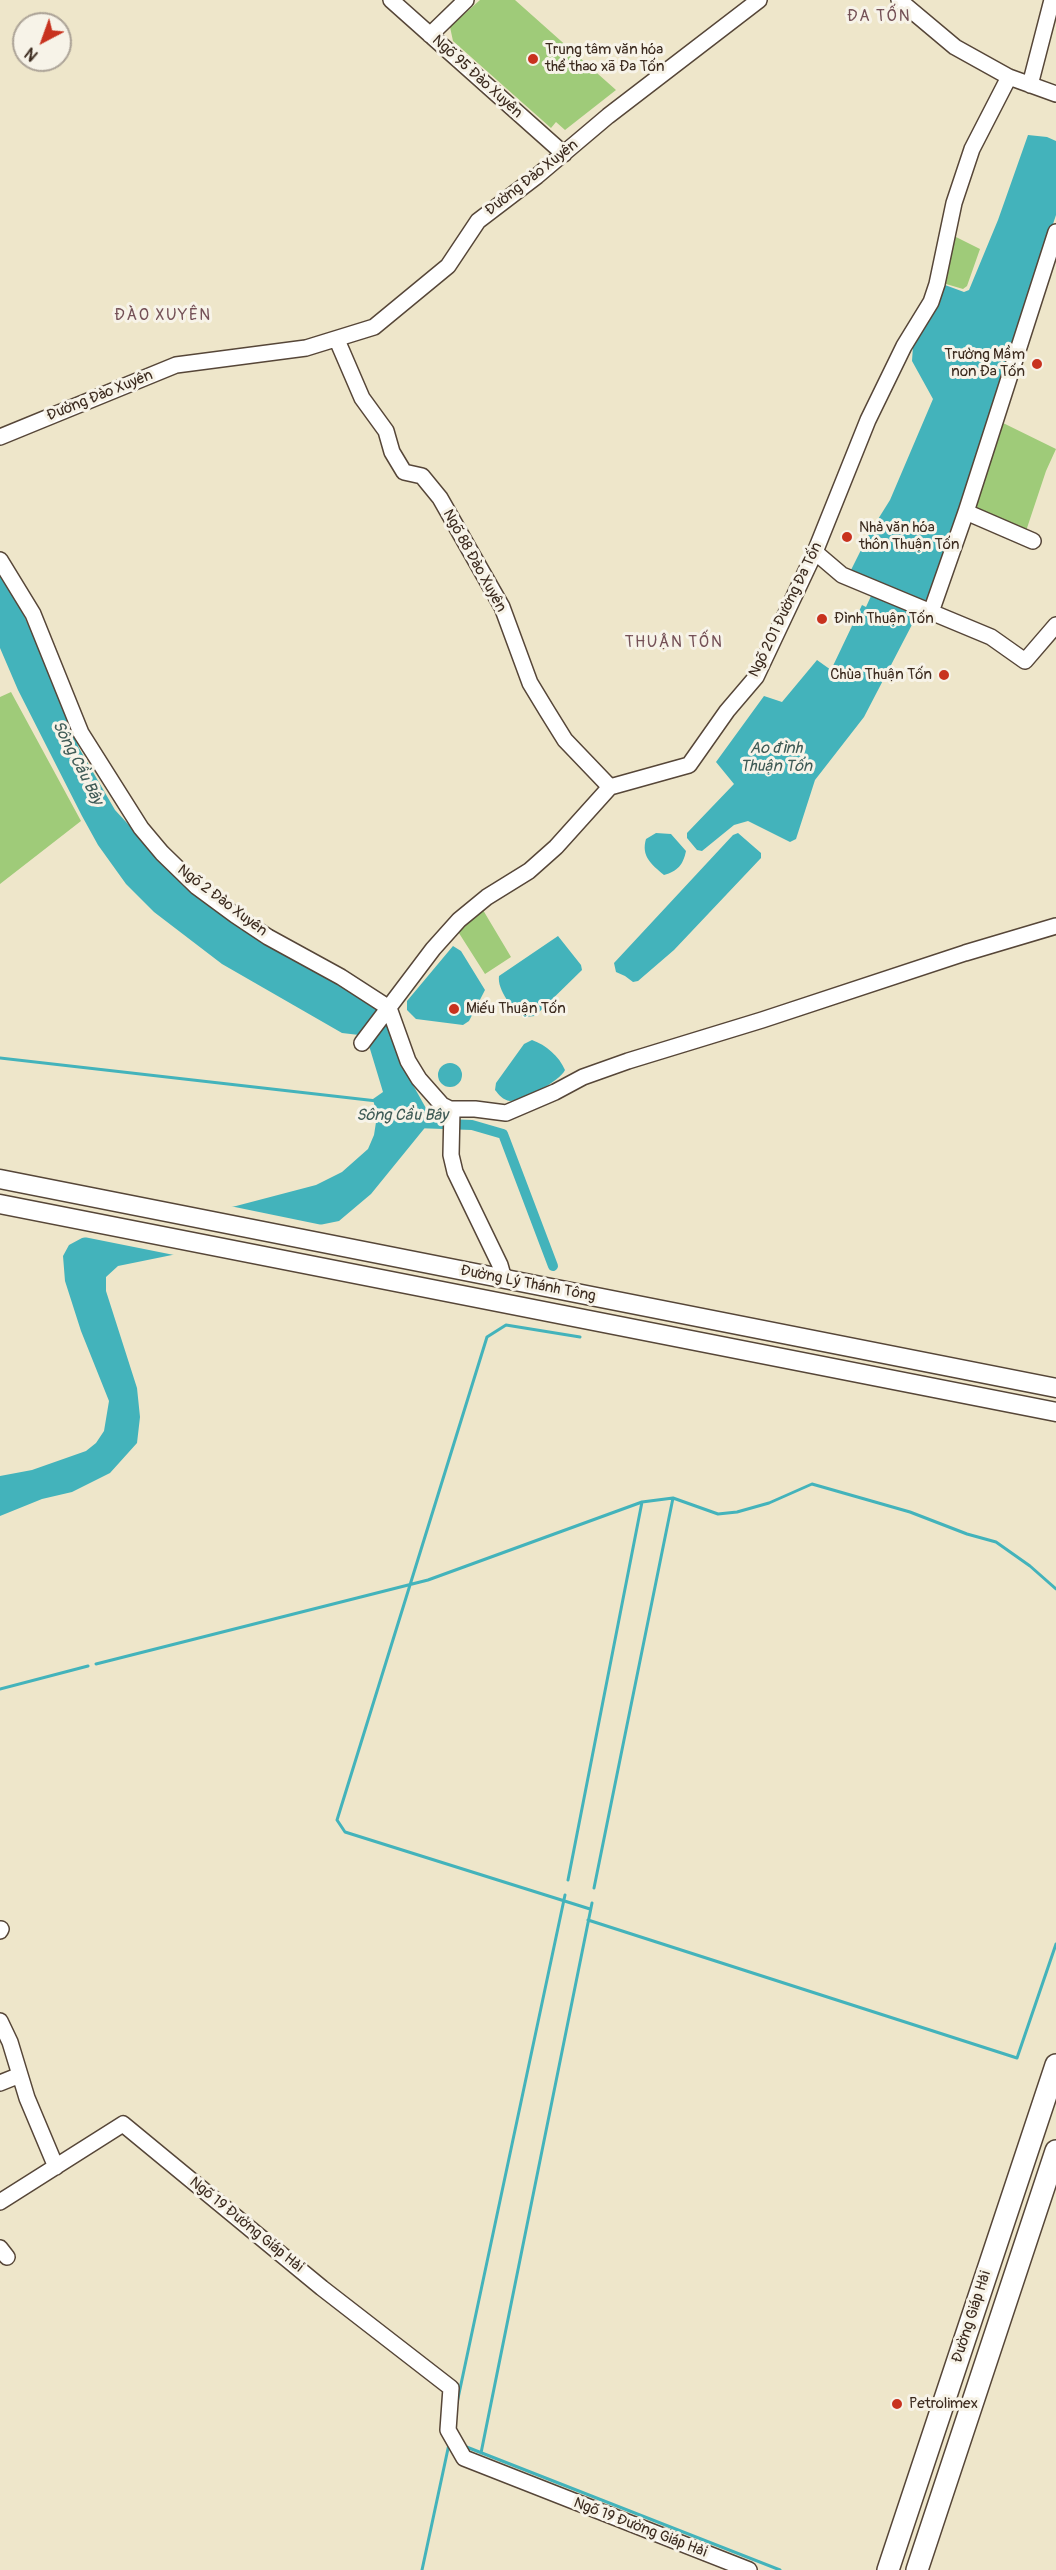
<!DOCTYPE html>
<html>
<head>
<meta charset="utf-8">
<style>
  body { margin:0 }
  #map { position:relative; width:1056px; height:2570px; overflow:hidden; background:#eee6ca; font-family:Pangolin,sans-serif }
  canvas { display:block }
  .north { position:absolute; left:12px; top:12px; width:60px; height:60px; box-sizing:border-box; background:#f7f3e8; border:2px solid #aca397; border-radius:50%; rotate:221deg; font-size:16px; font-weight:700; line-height:24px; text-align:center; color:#3b2a1e }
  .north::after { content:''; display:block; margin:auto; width:21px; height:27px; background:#c8321e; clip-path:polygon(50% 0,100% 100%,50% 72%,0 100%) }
</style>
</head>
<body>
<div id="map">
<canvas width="1056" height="2570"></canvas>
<div class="north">N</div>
</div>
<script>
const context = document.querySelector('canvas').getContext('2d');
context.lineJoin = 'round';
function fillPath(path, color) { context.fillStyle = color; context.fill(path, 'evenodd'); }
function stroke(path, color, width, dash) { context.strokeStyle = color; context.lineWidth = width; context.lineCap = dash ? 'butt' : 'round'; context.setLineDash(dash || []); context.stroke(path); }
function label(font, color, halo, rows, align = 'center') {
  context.font = font + ' Pangolin,sans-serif'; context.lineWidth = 6; context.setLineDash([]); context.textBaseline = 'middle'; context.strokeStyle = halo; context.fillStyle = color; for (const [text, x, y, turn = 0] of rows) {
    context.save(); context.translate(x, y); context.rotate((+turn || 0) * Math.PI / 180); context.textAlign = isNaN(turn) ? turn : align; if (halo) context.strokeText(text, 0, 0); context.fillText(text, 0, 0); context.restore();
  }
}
const green = new Path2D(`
  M480,0H515L616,90L565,130L556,122L551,128L453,41L450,27Z
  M954,236L980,249L967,286L963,289L946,284Z
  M999,421L1056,449L1046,471L1026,531L974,511Z
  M11,692L81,821L0,884V697Z
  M483,910L511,957L485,974L457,930Z`);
const water = new Path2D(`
  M1028,135L1047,137L1056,141V215L927,603L850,572L870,532L890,500L933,399L912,361L913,346L936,308L945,285L964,292L969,290L998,220Z
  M0,572L15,596L50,673L79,748L115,810L176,876L380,1010L387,1020L413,1085L432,1119L371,1194L339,1221L118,1266L106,1277V1291L137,1388L140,1417L137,1443L110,1473L72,1492L42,1499L0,1516V1476L32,1470L86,1451L96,1443L104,1431L109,1401L81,1331L65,1281L63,1256L69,1245L82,1238L236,1206L316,1185L342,1172L368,1149L374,1135L377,1116L373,1099L383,1092L367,1039L359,1035L342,1033L222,964L154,912L126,884L98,845L82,816L18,690L0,648Z
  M871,596L917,615L864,717L815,780L796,839L790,842L748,821L734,825L702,851L697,850L687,838V833L734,784L716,762L764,696L782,702L817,660L831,670L862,605L866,607Z
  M656,833L671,834L686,851C683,865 678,871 664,875C651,864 641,856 646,839Z
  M738,833L761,853V858L674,950L638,981L633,982L625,976L616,972L614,963L733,835Z
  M558,936L581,965L582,970L535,1016L524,1017C513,1010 497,990 499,976Z
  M453,946L461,951L485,990L469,1021L463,1025L416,1019L407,1010V1001Z
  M532,1040C546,1045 559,1056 565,1070C560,1081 523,1101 510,1101C503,1100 499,1095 495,1090L496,1083L524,1044Z
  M438 1075a12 12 0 1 1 24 0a12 12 0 1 1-24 0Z`);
const pier = new Path2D(`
  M225,1205L332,1227L184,1257L79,1236Z`);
const stream = new Path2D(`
  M0,1058L377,1101
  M580,1337L506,1325L487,1337L337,1820L345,1832L590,1909
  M96,1664L428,1580L642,1502L673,1498L718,1514L737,1512L769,1503L812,1484L910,1512L967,1534L996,1542L1030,1566L1056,1589
  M0,1689L88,1666
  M568,1880L642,1502
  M594,1888L673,1498
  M588,1920L1017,2058L1056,1944
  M457,2403L565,1895
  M464,2446L780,2570
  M481,2453L592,1903
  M422,2570L449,2444`);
const canal = new Path2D(`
  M415,1123L472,1125L503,1134L553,1266`);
const minor = new Path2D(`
  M391,0L564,154
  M899,0L955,47L1009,77L1056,94
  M430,35L466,0
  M1030,85L1052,0
  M337,340L362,398L386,431L392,452L404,472L422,476L440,498L502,607L530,683L547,711L565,740L610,787
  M0,437L176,365L306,348L374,327L448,266L478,221L537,176L608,116L759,0
  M966,512L1033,541
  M815,552L842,575L991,637L1025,661L1056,625
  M0,560L33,614L81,733L141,828L162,853L197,887L235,915L268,937L341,977L389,1008
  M931,612L966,512L1056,232
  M389,1008L408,1061L419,1079L442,1105L450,1109H475L506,1113L555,1092L583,1077L628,1061L762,1020L965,953L1056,926
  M362,1043L433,949L459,920L487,897L529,871L556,847L610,787L689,765L727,711L756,677L815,552L868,420L904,346L931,302L937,284L954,203L972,149L1009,77
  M452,1109L451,1155L455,1172L500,1265L504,1279
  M0,1931L1,1929
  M0,2021L10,2042L27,2098L56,2167
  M0,2083L20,2075
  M0,2202L123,2124L322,2288L451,2388L448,2430L464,2458L749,2570
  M0,2248L7,2257`);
const major = new Path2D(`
  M0,1179L1056,1388
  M0,1204L1056,1412`);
const highway = new Path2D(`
  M888,2570L1056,2065
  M917,2570L1056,2151`);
const markers = [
  [533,59,6,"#c8321e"],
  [1037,364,6,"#c8321e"],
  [847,537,6,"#c8321e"],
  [822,619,6,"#c8321e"],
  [944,675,6,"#c8321e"],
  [454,1009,6,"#c8321e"],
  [897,2404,6,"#c8321e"]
];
const poiNames = [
  ["Trung tâm văn hóa",545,50],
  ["thể thao xã Đa Tốn",545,67],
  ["Trường Mầm",1025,355,"right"],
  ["non Đa Tốn",1025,372,"right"],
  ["Nhà văn hóa",859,528],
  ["thôn Thuận Tốn",859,545],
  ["Đình Thuận Tốn",834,619],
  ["Chùa Thuận Tốn",932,675,"right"],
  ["Miếu Thuận Tốn",466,1009],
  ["Petrolimex",909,2404]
];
const streetNames = [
  ["Ngõ 95 Đào Xuyên",477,77,42],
  ["Đường Đào Xuyên",532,178,-38],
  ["Đường Đào Xuyên",100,396,-22],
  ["Ngõ 88 Đào Xuyên",474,561,61],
  ["Ngõ 201 Đường Đa Tốn",786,610,-64],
  ["Ngõ 2 Đào Xuyên",222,901,37],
  ["Đường Lý Thánh Tông",528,1284,11],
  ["Ngõ 19 Đường Giáp Hải",246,2225,39],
  ["Đường Giáp Hải",972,2317,-72],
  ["Ngõ 19 Đường Giáp Hải",640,2528,21]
];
const neighbourhoodNames = [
  ["ĐA TỐN",879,17],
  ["ĐÀO XUYÊN",163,316],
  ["THUẬN TỐN",674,643]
];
const waterNames = [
  ["Ao đình",776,749],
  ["Thuận Tốn",776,767],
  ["Sông Cầu Bây",77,763,63],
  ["Sông Cầu Bây",402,1116]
];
fillPath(green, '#9fcb79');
fillPath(water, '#43b3bb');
fillPath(pier, '#eee6ca');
stroke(stream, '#43b3bb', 3);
stroke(canal, '#43b3bb', 10);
stroke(minor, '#564638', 18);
stroke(major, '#564638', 21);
stroke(highway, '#564638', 24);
stroke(minor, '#fff', 15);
stroke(major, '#fff', 18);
stroke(highway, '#fff', 21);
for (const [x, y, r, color] of markers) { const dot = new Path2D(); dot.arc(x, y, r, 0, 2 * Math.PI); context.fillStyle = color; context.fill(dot); stroke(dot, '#f7f3e8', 2); }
label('15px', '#3b2a1e', '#f7f3e8', poiNames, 'left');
label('15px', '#3b2a1e', '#f7f3e8', streetNames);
context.letterSpacing = '1.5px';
label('16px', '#745056', '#f7f3e8', neighbourhoodNames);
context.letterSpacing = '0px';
label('italic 16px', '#3e5a55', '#f7f3e8', waterNames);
</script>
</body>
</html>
